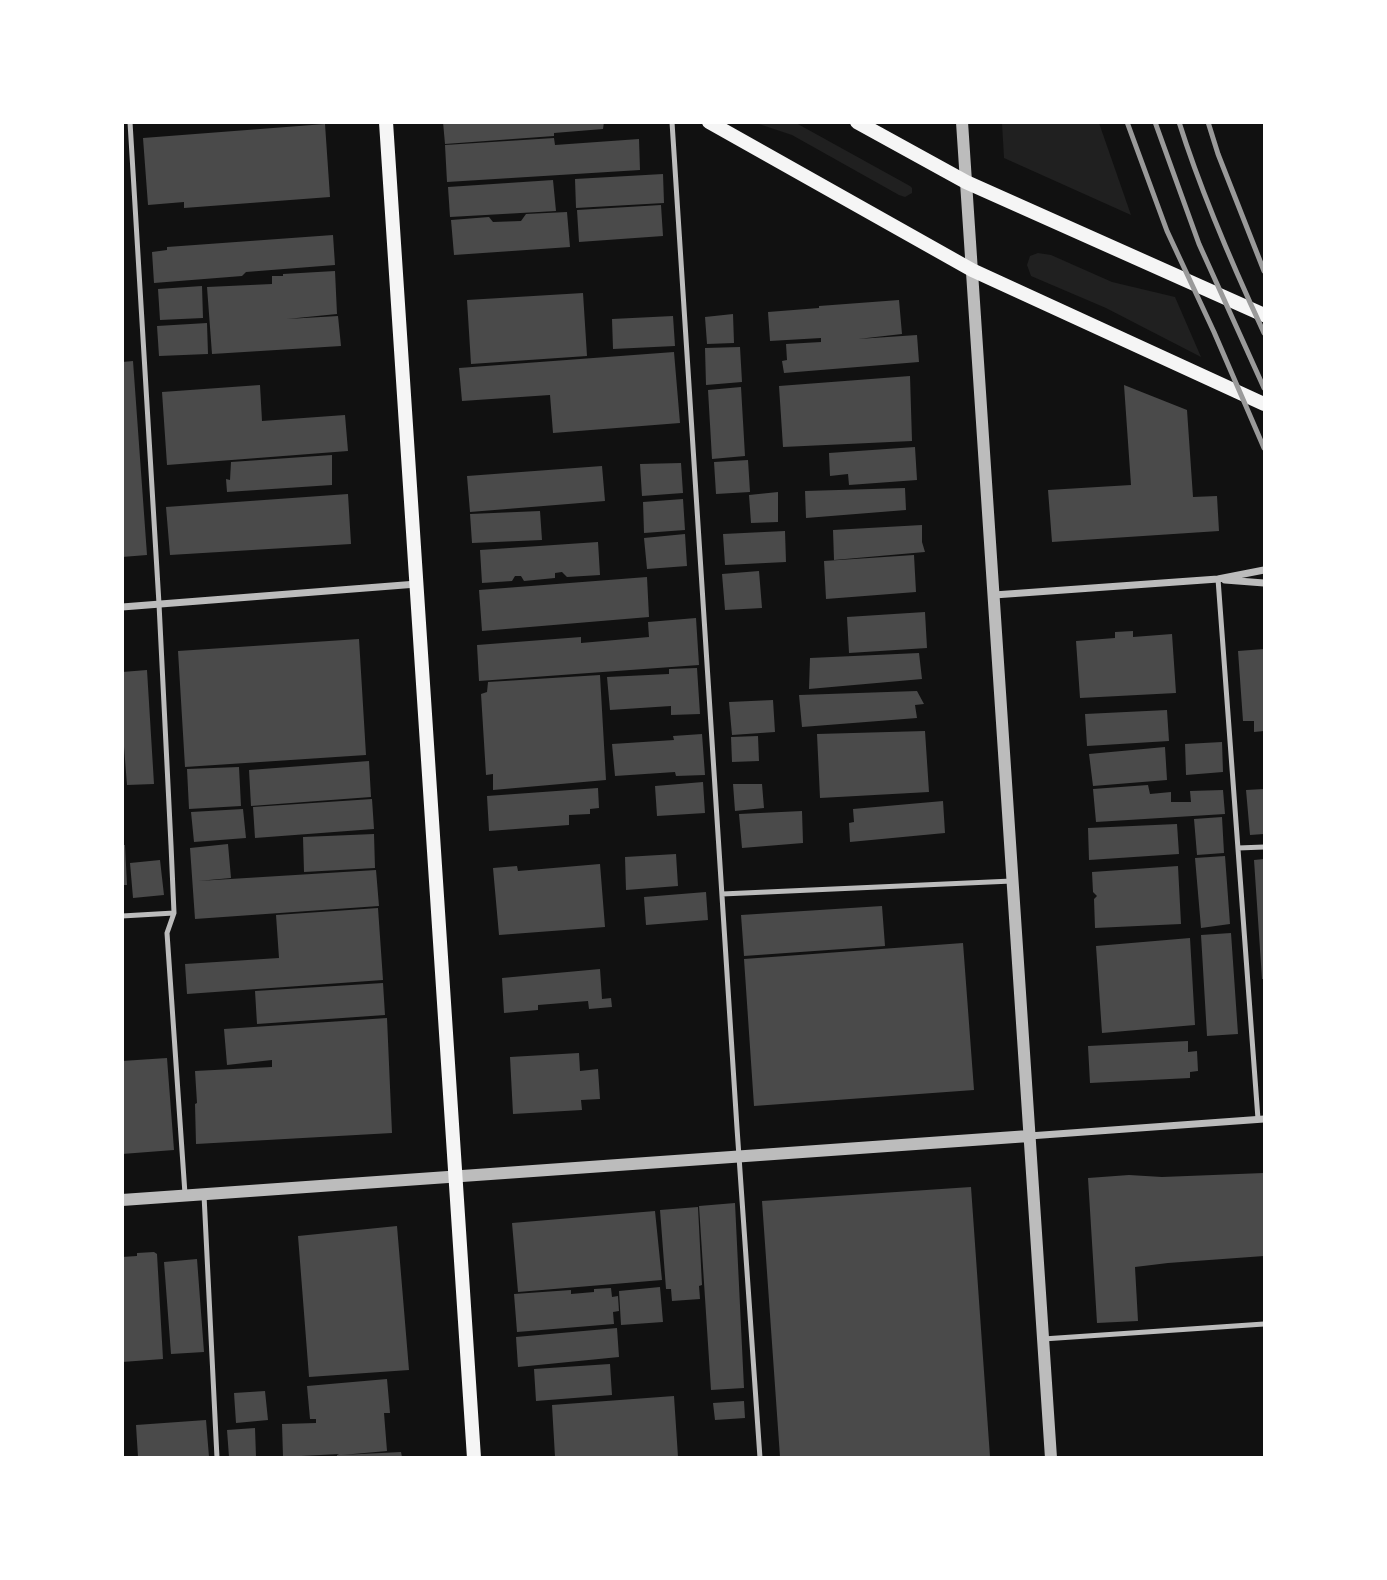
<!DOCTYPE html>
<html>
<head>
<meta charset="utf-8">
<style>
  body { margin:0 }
  #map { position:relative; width:1387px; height:1580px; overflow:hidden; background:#111; font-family:Manrope,sans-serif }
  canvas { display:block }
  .frame { position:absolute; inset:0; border:124px solid #fff; pointer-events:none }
</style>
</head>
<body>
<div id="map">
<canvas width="1387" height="1580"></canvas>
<div class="frame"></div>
</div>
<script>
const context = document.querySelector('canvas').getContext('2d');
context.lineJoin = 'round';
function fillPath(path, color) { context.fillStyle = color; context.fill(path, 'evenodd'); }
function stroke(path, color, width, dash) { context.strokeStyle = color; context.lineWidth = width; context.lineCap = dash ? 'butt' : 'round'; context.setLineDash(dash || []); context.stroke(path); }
const green = new Path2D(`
  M756,123H796L910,186L912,188V193L905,197L899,195L792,135Z
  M1002,123H1099L1131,215L1004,158Z
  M1038,253L1051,255L1112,282L1175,297L1201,357L1106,308L1031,276L1027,265L1030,256Z`);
const building = new Path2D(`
  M443,122H604L603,129L554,133V136L445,144Z
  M325,124L330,197L184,208V202L148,205L143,138Z
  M554,138L555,145L639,139L640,170L447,182L445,145Z
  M663,174L664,203L576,208L575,179Z
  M553,180L556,211L450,217L448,187Z
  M661,205L663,236L579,242L577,210Z
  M567,212L570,247L454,255L451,220L489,217L493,222L521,221L526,214Z
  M333,235L335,265L246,272L242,276L154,283L152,252L167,250V247Z
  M335,271L337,314L287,319L338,316L341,346L212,354L207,287L272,284V276H283V274Z
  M202,286L203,318L160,320L158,289Z
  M583,293L587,356L471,364L467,300Z
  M899,300L902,334L858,339L917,335L919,362L784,373L782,361L787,360L786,344L821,342V338L770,341L768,312L819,308V306Z
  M733,314L734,343L707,344L705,317Z
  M673,316L675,346L613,349L612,319Z
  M207,323L208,354L159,356L157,326Z
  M740,347L742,382L706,385L705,348Z
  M674,352L680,423L553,433L550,395L462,401L459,368Z
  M133,361L147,555L122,557V362Z
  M910,376L912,441L783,447L779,386Z
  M260,385L262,421L345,415L348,451L167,465L162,392Z
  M1124,385L1187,410L1193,497L1217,496L1219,531L1052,542L1048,490L1131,485Z
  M741,387L745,456L712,459L708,390Z
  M915,447L917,480L849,485L848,474L830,476L829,453Z
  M332,455V485L227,492L226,479L230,480L231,462Z
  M748,460L750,492L716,494L714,462Z
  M681,463L683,493L642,496L640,464Z
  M602,466L605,501L470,512L467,476Z
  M905,488L906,510L806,518L805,491Z
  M778,492V522L751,523L749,495Z
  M348,494L351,544L170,555L166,507Z
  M683,499L685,530L644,533L643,502Z
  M540,511L542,540L472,543L470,514Z
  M922,525V542L925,552L834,560L833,530Z
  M785,531L786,562L725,565L723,534Z
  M685,534L687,566L647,569L644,538Z
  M598,542L600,575L567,577L562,572L555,573V578L524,581L521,576H515L512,581L482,583L480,550Z
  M914,555L916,592L826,599L824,561Z
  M759,571L762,608L725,610L722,574Z
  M647,577L649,617L482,631L479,590Z
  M925,612L927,648L849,653L847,617Z
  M696,618L699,665L479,681L477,645L581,637V643L649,637L648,622Z
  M1133,631V637L1172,634L1176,693L1080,698L1076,641L1115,638V632Z
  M359,639L366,755L185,767L178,651Z
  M1264,649V731L1254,732V721H1243L1238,651Z
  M919,653L922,679L809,689L810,658Z
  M697,668L700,714L671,715V706L610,710L607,677L669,674V669Z
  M147,670L154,784L127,785L122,721V672Z
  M600,675L606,780L493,790V774L486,775L481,694L487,692L488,682Z
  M917,691L924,704L915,705L917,718L802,727L799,695Z
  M773,700L775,732L732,735L729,702Z
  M1167,710L1169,741L1087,746L1085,714Z
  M925,731L929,792L820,798L817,734Z
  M702,734L705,775L676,776L675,772L615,776L612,744L674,740L673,736Z
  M758,736L759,761L732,762L731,737Z
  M1222,742L1223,772L1186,775L1185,744Z
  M1165,747L1167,780L1093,786L1089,754Z
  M369,761L371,797L251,806L249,770Z
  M239,767L241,806L189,809L187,769Z
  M703,782L705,813L657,816L655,786Z
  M733,784H762L764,808L735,811Z
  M1148,785L1150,794L1171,792V802H1191L1190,791L1223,790L1225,814L1096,822L1093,789Z
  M598,788L599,808L590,809V814L569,815V825L489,831L487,796Z
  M1264,789V834L1250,835L1246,790Z
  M372,799L374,829L255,838L253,807Z
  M943,801L945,833L850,842L849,823L854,822L853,809Z
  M243,809L246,838L194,842L191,812Z
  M802,811L803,843L742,848L739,814Z
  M1222,817L1224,853L1197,855L1194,819Z
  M1177,824L1179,854L1089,860L1088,828Z
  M374,834L375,868L304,872L303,837Z
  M228,844L231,878L198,881L376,870L379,906L195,919L190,848Z
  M122,845H125L127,885H122Z
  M676,854L678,886L626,890L625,857Z
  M1225,856L1230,924L1201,928L1195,858Z
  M1264,859V979H1262L1254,860Z
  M160,860L164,895L133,898L130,863Z
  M600,864L605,927L499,935L493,868L517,866L518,871Z
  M1178,866L1181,924L1095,928L1094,899L1097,896L1093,892L1092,872Z
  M706,892L708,920L646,925L644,897Z
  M882,906L885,946L744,956L741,915Z
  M378,908L383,980L187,994L185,964L279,958L276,915Z
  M1231,933L1238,1034L1207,1036L1201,935Z
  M1190,938L1195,1025L1102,1033L1096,946Z
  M963,943L974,1090L754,1106L744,959Z
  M600,969L602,999L611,998L612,1007L589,1009L588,1001L538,1005V1010L504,1013L502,978Z
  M383,983L385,1015L257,1024L255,991Z
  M387,1018L392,1133L196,1144L195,1104L197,1103L195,1071L272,1067V1060L227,1065L224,1029Z
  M1188,1041V1052L1197,1051L1198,1071L1190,1072V1078L1090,1083L1088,1046Z
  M579,1053L580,1071L598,1069L600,1099L581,1100L582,1110L513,1114L510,1057Z
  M167,1058L174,1150L122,1154V1061Z
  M1264,1173V1256L1168,1263L1135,1267L1138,1321L1097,1323L1088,1178L1129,1175L1162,1177Z
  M971,1187L990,1457H780L762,1201Z
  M735,1203L744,1388L711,1390L699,1206Z
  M698,1207L702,1285L699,1286L700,1299L672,1301L671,1289H666L660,1210Z
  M655,1211L662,1280L518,1292L512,1223Z
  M397,1226L409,1370L309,1377L298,1236Z
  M154,1252L157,1254L163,1359L122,1362V1257L137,1256V1253Z
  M197,1259L204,1352L171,1354L164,1262Z
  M660,1287L663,1322L621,1325L619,1291Z
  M611,1288L612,1297L618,1296L619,1311L613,1312L614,1324L517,1332L514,1294L571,1290V1294L594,1292V1289Z
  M617,1328L619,1357L518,1367L516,1337Z
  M610,1364L612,1395L536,1401L534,1369Z
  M387,1379L390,1413H384L387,1451L342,1455L401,1452L402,1457H337V1455L339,1454L283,1457L282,1424L316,1423V1419H310L307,1386Z
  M265,1391L268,1420L236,1423L234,1393Z
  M674,1396L678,1457H555L552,1405Z
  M744,1401L745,1418L715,1420L713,1403Z
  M206,1420L209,1457H138L136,1425Z
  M255,1428L256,1457H229L227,1430Z`);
const service = new Path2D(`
  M130,122L159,604L171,845L174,913L167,933L185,1194
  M672,122L737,1128L760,1458
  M1218,579L1258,1119
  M1238,848L1264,847
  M722,894L1012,881
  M122,916L174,913
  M204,1195L217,1458
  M1043,1339L1264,1324`);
const minor = new Path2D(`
  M1225,580L1264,583
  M994,595L1218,579L1264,570
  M122,607L417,584
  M1029,1136L1264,1119`);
const tertiary = new Path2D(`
  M962,122L1051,1458
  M122,1200L1029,1136`);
const secondary = new Path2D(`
  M386,122L474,1458
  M709,122L972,270L1264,404
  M857,122L966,182L1264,315`);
const rail = new Path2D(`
  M1127,122L1167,231L1214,332L1264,448
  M1155,122L1199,244L1264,388
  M1179,122C1202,195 1232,264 1264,333
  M1208,122L1218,154L1264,271`);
fillPath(green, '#202020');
fillPath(building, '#4a4a4a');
stroke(service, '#bcbcbc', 5);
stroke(minor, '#bcbcbc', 7);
stroke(tertiary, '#bcbcbc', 12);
stroke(secondary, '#f5f5f5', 14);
stroke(rail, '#9a9a9a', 5);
</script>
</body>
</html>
